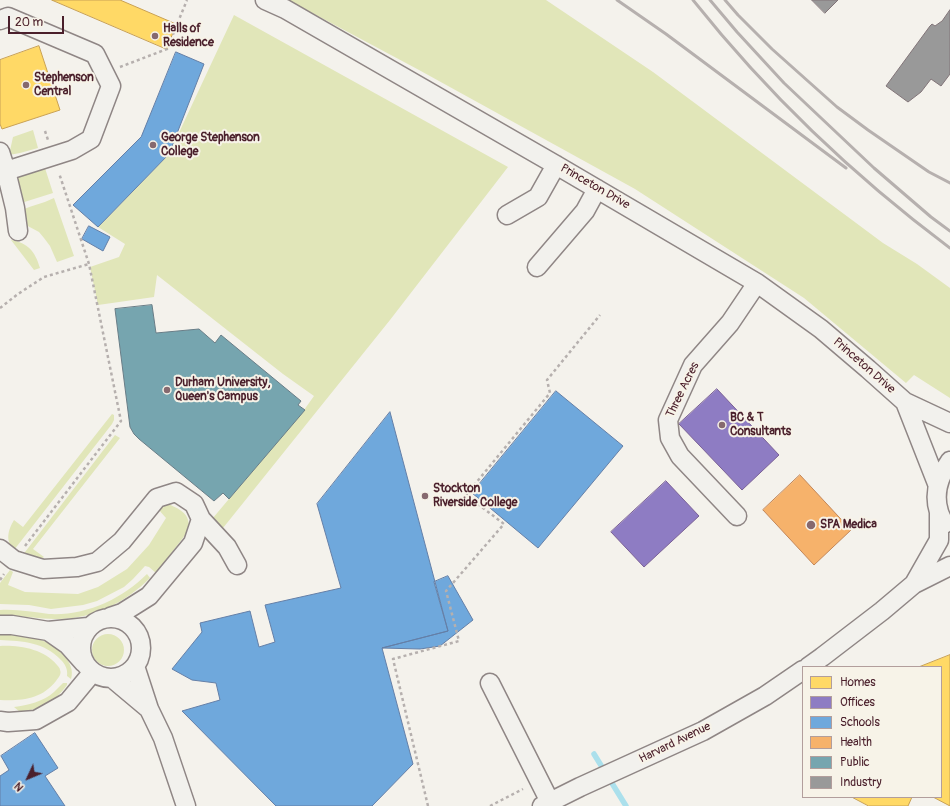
<!DOCTYPE html>
<html>
<head>
<meta charset="utf-8">
<style>
  body { margin:0 }
  #map { position:relative; width:950px; height:806px; overflow:hidden; background:#f4f2ec; font-family:Pangolin,sans-serif }
  canvas { display:block }
  .legend { position:absolute; left:802px; top:666px; width:140px; height:132px; box-sizing:border-box; background:#f7f3e8; border:1px solid #b29e9c; margin:0; padding:5px 7px; list-style:none; font-size:12px; color:#4a1f2b }
  .legend li { display:flex; align-items:center; gap:8px; height:20px }
  .legend b { width:20px; border:1px solid #b29e9c }
  .north { position:absolute; left:8px; top:758px; width:40px; height:40px; -webkit-text-stroke:3px #f7f3e8; paint-order:stroke; rotate:226deg; font-size:11px; font-weight:700; line-height:16px; text-align:center; color:#4a1f2b }
  .north::after { content:''; display:block; margin:auto; width:14px; height:18px; background:#4a1f2b; clip-path:polygon(50% 0,100% 100%,50% 72%,0 100%) }
  .scale { position:absolute; left:8px; top:16px; width:56px; height:18px; box-sizing:border-box; border:2px solid #4a1f2b; border-top:0; padding-left:5px; font-size:12px; line-height:14px; white-space:nowrap; color:#4a1f2b; -webkit-text-stroke:3px #f7f3e8; paint-order:stroke }
</style>
</head>
<body>
<div id="map">
<canvas width="950" height="806"></canvas>
<ul class="legend">
<li><b style="height:11px;background:#ffd966"></b>Homes</li>
<li><b style="height:11px;background:#8e7cc3"></b>Offices</li>
<li><b style="height:11px;background:#6fa8dc"></b>Schools</li>
<li><b style="height:11px;background:#f6b26b"></b>Health</li>
<li><b style="height:11px;background:#76a5af"></b>Public</li>
<li><b style="height:11px;background:#999"></b>Industry</li>
</ul>
<div class="north">N</div>
<div class="scale">20 m</div>
</div>
<script>
const context = document.querySelector('canvas').getContext('2d');
context.lineJoin = 'round';
function fillPath(path, color) { context.fillStyle = color; context.fill(path, 'evenodd'); }
function stroke(path, color, width, dash) { context.strokeStyle = color; context.lineWidth = width; context.lineCap = dash ? 'butt' : 'round'; context.setLineDash(dash || []); context.stroke(path); }
function label(font, color, halo, rows, align = 'center') {
  context.font = font + ' Pangolin,sans-serif'; context.lineWidth = 4; context.setLineDash([]); context.textBaseline = 'middle'; context.strokeStyle = halo; context.fillStyle = color; for (const [text, x, y, turn = 0] of rows) {
    context.save(); context.translate(x, y); context.rotate((+turn || 0) * Math.PI / 180); context.textAlign = isNaN(turn) ? turn : align; if (halo) context.strokeText(text, 0, 0); context.fillText(text, 0, 0); context.restore();
  }
}
const green = new Path2D(`
  M288,0H546L653,72L883,243L917,264L950,288V398L914,375L906,383L804,298L635,189L419,70Z
  M234,15L508,167L390,320L219,533L207,525L304,410L314,396L283,374L157,275L154,297L98,305L90,267L119,257L125,244L98,227L169,154Z
  M33,130L38,148L20,153L9,155L13,137Z
  M44,165L53,193L18,204L15,183L17,177Z
  M54,198L74,256L57,262L50,246L44,238L39,232L24,224L17,212C29,206 42,204 54,198Z
  M11,240C28,243 35,251 40,268L34,270Z
  M112,414L114,415V420L112,424L14,550C5,541 8,530 14,520L23,527Z
  M115,435L120,438L33,549L44,557L41,559L22,556Z
  M168,504C182,510 190,514 189,530L156,573L149,567L145,566L133,579L124,587L97,601L83,605L51,609L29,605L0,604V583L10,570L13,572L8,585L25,592L78,594L98,587L127,569L149,545L166,518L158,509L161,505Z
  M147,574L150,578C125,603 91,620 55,619C37,619 18,615 0,616V610C17,609 33,612 49,614C86,616 122,599 147,574Z
  M0,634C13,634 29,635 41,640C55,645 77,662 71,679L67,676C68,669 65,664 61,660C44,642 23,641 0,640Z
  M92 650a16 16 0 1 1 32 0a16 16 0 1 1-32 0Z
  M0,646C19,645 44,649 57,665C58,666 60,668 60,670C62,674 58,678 56,681C42,699 22,701 0,700Z
  M63,683H67V685C55,702 40,709 20,712L14,707C28,705 43,702 54,692C57,689 60,686 63,683Z`);
const homes = new Path2D(`
  M52,0H120L176,24L167,49Z
  M39,46L60,110L2,129L0,124V60Z
  M950,655V806L933,797H941V667H919Z
  M852,797H912L908,806H869Z`);
const offices = new Path2D(`
  M717,389L779,455L742,490L679,424Z
  M666,481L699,516L644,567L611,532Z`);
const schools = new Path2D(`
  M176,52L204,64L169,154L98,227L73,205L141,137Z
  M89,226L110,237L103,251L82,239Z
  M556,391L623,446L538,548L472,493Z
  M390,412L448,631L382,648L413,764L372,806H276L182,711L220,700L216,683L192,680L172,669L202,632L200,623L250,611L259,647L275,642L265,605L341,588L317,504Z
  M448,576L473,620L440,646L420,649L382,648L448,631L434,582Z
  M35,733L58,768L45,776L65,806H0V776L9,770L1,756Z`);
const health = new Path2D(`
  M800,475L851,530L814,565L763,510Z`);
const public = new Path2D(`
  M152,305L156,333L199,329L215,343L221,335L301,401L298,405L305,410L229,499L223,493L214,501L139,439L134,434L130,427L115,309Z`);
const industry = new Path2D(`
  M812,0H838L825,13Z
  M950,10V74L941,86L931,79L921,92L908,102L886,86L930,26L932,24L935,26L942,21Z`);
const stream = new Path2D(`
  M594,754L626,806`);
const path = new Path2D(`
  M120,67L167,49L187,0
  M45,131L48,140
  M0,308L18,294L44,277L89,264
  M25,546L121,421L89,264L59,173
  M0,580L4,574
  M428,806L393,659L459,641L446,591L504,524L466,495L550,393L547,380L600,315
  M490,806L523,789`);
const minor = new Path2D(`
  M265,0L285,9L556,165L757,283L821,329L868,369L905,402L950,423
  M0,20L8,17L95,54L111,86L91,139L72,150L6,171
  M0,152L6,171L15,208L18,231
  M507,215L538,197L556,165
  M537,267L585,211L597,189
  M905,402L938,486
  M737,516L680,456L670,438L668,420L693,365L730,323L757,283
  M201,519L227,547L237,565
  M944,524C943,520 940,516 939,512C933,493 939,476 950,461
  M0,549L14,560L43,569L77,567L97,562L122,541L157,498L176,492L194,504L201,519L193,543L149,596L122,613L110,617
  M914,584L939,540V512
  M81 648a30 30 0 1 1 60 0a30 30 0 1 1-60 0Z
  M0,625H12L48,631L88,627
  M48,631L68,645L84,663
  M135,666L149,709L163,738L186,806
  M808,667L822,657L882,611L914,584L950,566
  M112,678L149,709
  M490,683L550,802
  M0,721L8,722L36,720L68,702L92,673
  M542,806L580,787L703,731L765,696L803,670`);
const rail = new Path2D(`
  M617,0L666,34L846,168
  M693,0C767,93 855,177 950,248
  M710,0L737,32L784,83L874,168L931,217L950,231
  M725,0L738,15L772,49L837,107L868,130L929,172L950,183`);
const markers = [
  [155,36,4,"#86696f"],
  [26,85,4,"#86696f"],
  [153,145,4,"#86696f"],
  [167,390,4,"#86696f"],
  [722,425,4,"#86696f"],
  [425,496,4,"#86696f"],
  [811,525,5,"#86696f"]
];
const poiNames = [
  ["Halls of",163,29],
  ["Residence",163,43],
  ["Stephenson",34,78],
  ["Central",34,92],
  ["George Stephenson",161,138],
  ["College",161,152],
  ["Durham University,",175,383],
  ["Queen's Campus",175,397],
  ["BC & T",730,418],
  ["Consultants",730,432],
  ["Stockton",433,489],
  ["Riverside College",433,503],
  ["SPA Medica",820,525]
];
const streetNames = [
  ["Princeton Drive",595,187,30],
  ["Princeton Drive",864,366,41],
  ["Three Acres",683,390,-64],
  ["Harvard Avenue",675,743,-26]
];
fillPath(green, '#e1e6b9');
fillPath(homes, '#ffd966');
stroke(homes, '#c9a154', 1);
fillPath(offices, '#8e7cc3');
stroke(offices, '#7a6095', 1);
fillPath(schools, '#6fa8dc');
stroke(schools, '#647fa7', 1);
fillPath(health, '#f6b26b');
stroke(health, '#c28658', 1);
fillPath(public, '#76a5af');
stroke(public, '#697d87', 1);
fillPath(industry, '#999');
stroke(industry, '#817478', 1);
stroke(stream, '#abe0ec', 5.5);
stroke(minor, '#8f8685', 21);
stroke(path, '#b6b0ae', 2.5, [3, 3]);
stroke(minor, '#f2f1ed', 18);
stroke(rail, '#b6b0ae', 3);
for (const [x, y, r, color] of markers) { const dot = new Path2D(); dot.arc(x, y, r, 0, 2 * Math.PI); context.fillStyle = color; context.fill(dot); stroke(dot, '#f7f3e8', 1.5); }
label('bold 12px', '#4a1f2b', '#f7f3e8', poiNames, 'left');
label('12px', '#4a1f2b', '#f7f3e8', streetNames);
</script>
</body>
</html>
